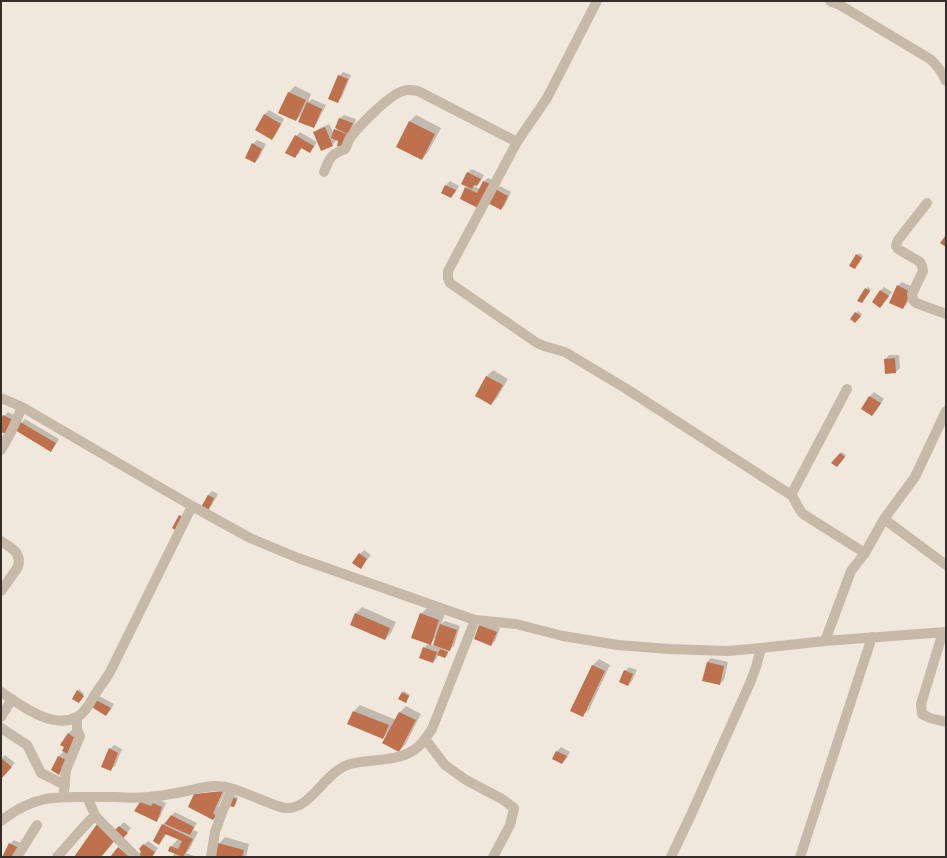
<!DOCTYPE html>
<html>
<head>
<meta charset="utf-8">
<style>
  body { margin:0 }
  #map { position:relative; width:947px; height:858px; overflow:hidden; background:#f0e8dc; font-family:Helvetica,sans-serif }
  canvas { display:block }
  .frame { position:absolute; inset:0; border:2px solid #352d28; pointer-events:none }
</style>
</head>
<body>
<div id="map">
<canvas width="947" height="858"></canvas>
<div class="frame"></div>
</div>
<script>
const context = document.querySelector('canvas').getContext('2d');
context.lineJoin = 'round';
function fillPath(path, color) { context.fillStyle = color; context.fill(path, 'evenodd'); }
function stroke(path, color, width, dash) { context.strokeStyle = color; context.lineWidth = width; context.lineCap = dash ? 'butt' : 'round'; context.setLineDash(dash || []); context.stroke(path); }
const shadow = new Path2D(`
  M343,72L351,75L342,97L338,101L339,76Z
  M295,86L311,94L308,102L312,99L326,105L317,123L313,127L303,113L296,120L280,112L289,92Z
  M269,110L284,119L276,134L272,138L256,129L265,114Z
  M344,115L356,119L352,131L340,141L336,139V141L332,145L314,133L318,129L329,124L334,134L337,128L340,118Z
  M416,115L441,128L428,152L422,159L397,146L410,121Z
  M300,132L317,142L314,147L310,151L302,147L299,153L295,157L296,136Z
  M257,140L266,144L259,158L255,162L253,144Z
  M472,169L484,175L481,181L477,185L476,184L474,186L480,189L484,181L488,178L493,180L482,203L466,188L468,186V172Z
  M450,181L459,186L455,193L451,197L442,192L446,185Z
  M500,186L511,192L505,205L501,209L496,190Z
  M859,253L863,256L856,266L857,255Z
  M902,282L915,288L907,304L903,308L890,302L898,286Z
  M868,287L871,289L863,301L866,289Z
  M884,287L892,292L880,307V291Z
  M858,311L862,314L857,321L851,319Z
  M889,355H899L900,368L896,372L885,359Z
  M493,370L508,379L497,398L491,404L476,395L487,376Z
  M874,392L884,399L876,411L872,415L862,409L870,396Z
  M8,412L16,416L1,431V422L4,416Z
  M25,419L59,439L55,446L51,450L17,430L21,423Z
  M842,452L846,455L839,464L840,453Z
  M212,491L218,494L212,505L208,509L203,507L208,495Z
  M364,550L371,555L364,563L360,554Z
  M362,607L396,622L391,633L385,639L351,625L356,613Z
  M427,608L445,614L441,624L445,621L460,626L454,646L449,650L447,656L445,657L438,654L437,658L433,662L424,648L429,643L421,614ZM436,637L434,646L430,644Z
  M484,621L500,628L495,641L491,645L480,625Z
  M711,658L728,662L724,680L720,684L707,662Z
  M599,659L610,665L589,710L582,716L571,710L593,665Z
  M629,667L637,670L632,681L628,685L625,671Z
  M79,689L84,694L80,700L78,691Z
  M404,691L410,695L407,700L402,693Z
  M99,696L114,704L110,711L106,715L91,706Z
  M360,705L396,720L400,712L406,706L421,714L405,745L399,751L389,732L383,738L354,711Z
  M72,730L80,734L62,770L59,773L52,770L59,756L64,751L68,734Z
  M114,745L122,749L115,766L111,769L110,749Z
  M561,747L570,752L566,759L562,763L553,759L557,751Z
  M5,755L15,763L1,777V759Z
  M201,788L226,790L197,793V795L225,792L218,807L221,809L213,818L195,795Z
  M234,796L238,797L236,804L234,806L230,805Z
  M144,798L155,802L158,799L166,803L160,817L156,821L135,811Z
  M175,812L197,823L193,830L198,832L189,850L186,853L197,857H172L175,853L171,847L178,839L167,834L159,844L163,824Z
  M104,819L116,830L124,822L131,828L125,835L118,836L101,857H75Z
  M225,837L249,844L246,857H216L219,844Z
  M14,840L23,844L3,857L10,844Z
  M148,841L158,848L152,857H140L142,852L140,849Z`);
const building = new Path2D(`
  M338,75L348,79L338,103L328,99Z
  M288,92L306,100L296,121L278,113Z
  M307,102L322,109L314,128L298,122Z
  M264,114L281,124L272,140L255,130Z
  M339,118L353,123L348,134L335,128Z
  M409,121L435,134L422,160L396,147Z
  M325,127L333,146L321,151L313,132Z
  M334,129L349,135L343,149L337,146L338,141L331,138Z
  M295,135L314,146L310,153L301,148L295,158L285,153Z
  M252,143L262,149L255,163L245,158Z
  M467,172L481,179L477,186L474,185L472,189L461,184Z
  M483,181L490,184L478,208L460,199L465,187L477,193Z
  M445,185L456,190L451,198L441,193Z
  M495,189L508,196L501,210L488,203Z
  M946,235V247L940,243Z
  M856,254L862,258L855,269L849,266Z
  M897,285L911,292L903,309L889,303Z
  M865,288L870,291L862,303L857,301Z
  M880,290L889,296L880,308L872,302Z
  M855,312L861,316L855,323L850,319Z
  M895,358L896,373L885,374L884,359Z
  M486,376L503,385L491,405L475,396Z
  M869,396L881,403L872,416L861,409Z
  M3,415L13,420L6,434L1,432V420Z
  M20,422L56,443L51,452L15,430Z
  M840,453L845,457L837,467L831,463Z
  M208,495L214,498L208,511L201,507Z
  M179,515L183,517L175,530L172,528Z
  M359,553L367,559L361,569L352,563Z
  M355,613L390,628L385,640L350,625Z
  M420,613L439,620L431,645L411,638Z
  M440,624L457,630L450,651L433,645Z
  M479,625L497,632L491,646L474,639Z
  M423,647L437,652L433,663L419,658Z
  M440,649L448,652L445,658L437,655Z
  M707,662L724,666L720,685L702,681Z
  M592,665L605,671L583,717L570,711Z
  M624,670L633,674L628,686L619,682Z
  M77,690L84,696L79,703L72,699Z
  M402,692L409,696L406,703L398,699Z
  M94,699L111,708L106,716L90,706Z
  M353,711L389,725L383,739L347,724Z
  M399,712L416,720L399,752L382,743Z
  M68,733L76,739L70,755L62,751L64,747L60,745Z
  M109,748L118,753L111,771L101,767Z
  M556,751L567,756L562,764L552,759Z
  M58,756L66,760L59,775L51,770Z
  M1,758L12,767L1,779Z
  M223,791L213,813L216,816L213,820L188,807L194,794Z
  M232,797L237,799L234,807L229,806Z
  M140,802L151,806L153,803L162,807L157,822L134,811Z
  M171,815L194,827L190,835L165,824Z
  M97,824L115,840L101,857H74Z
  M162,824L193,839L183,857L168,851L170,846L178,849L182,841L165,834L159,845L153,841Z
  M119,826L128,833L121,840L112,833Z
  M9,843L19,848L16,857H2Z
  M218,843L244,850L242,857H215Z
  M143,844L155,852L152,857H137L141,852L139,849Z
  M118,847L130,857H110Z`);
const minor = new Path2D(`
  M597,1L547,98L517,142L448,271V278L450,283L537,343L544,346L565,352L625,388L791,495C796,500 797,508 803,514L865,553
  M830,1L840,5L930,59C938,66 942,72 946,81
  M324,172C330,157 330,155 345,149C347,146 348,141 350,138C359,126 389,95 403,91C407,89 413,90 418,91L517,142
  M927,203L898,240L896,246L898,249L920,262L922,266L923,271L912,294L913,300L916,303L946,314
  M1,398L22,407L192,506L250,538L298,558L475,620L516,624L563,636L618,645L669,649L727,651L761,648L825,641L946,632
  M1,450L12,430L22,407
  M791,495L847,389
  M884,519L946,565
  M1,541C11,548 22,552 18,567L1,591
  M943,632L921,704L922,714L930,718L946,722
  M825,641L851,571L865,553L884,519L915,477L946,411
  M1,692C21,705 52,730 77,717C87,712 92,698 98,690C102,684 106,679 110,672L192,506
  M1,717L12,699
  M1,728L27,745L41,773L65,785
  M425,739L445,765L466,780L502,799L514,808L510,825L493,857
  M64,791L66,770L80,736L77,729V717
  M87,797L95,815L99,820L136,857
  M1,821C10,814 21,807 32,803C47,797 64,797 80,797C92,797 104,797 116,797C127,798 138,798 149,797C163,796 177,793 191,790C199,788 207,786 215,786C233,786 250,796 267,802C274,805 282,809 290,808C312,806 326,771 350,764C373,758 401,763 419,746C424,741 428,735 432,729L475,620
  M17,857L37,825
  M57,857L79,832L95,815
  M211,857L215,832L223,810L232,789
  M671,857L690,817L750,683L756,667L761,648
  M800,857L872,637`);
fillPath(shadow, '#0003');
fillPath(building, '#be714c');
stroke(minor, '#c7b9a8', 10);
</script>
</body>
</html>
